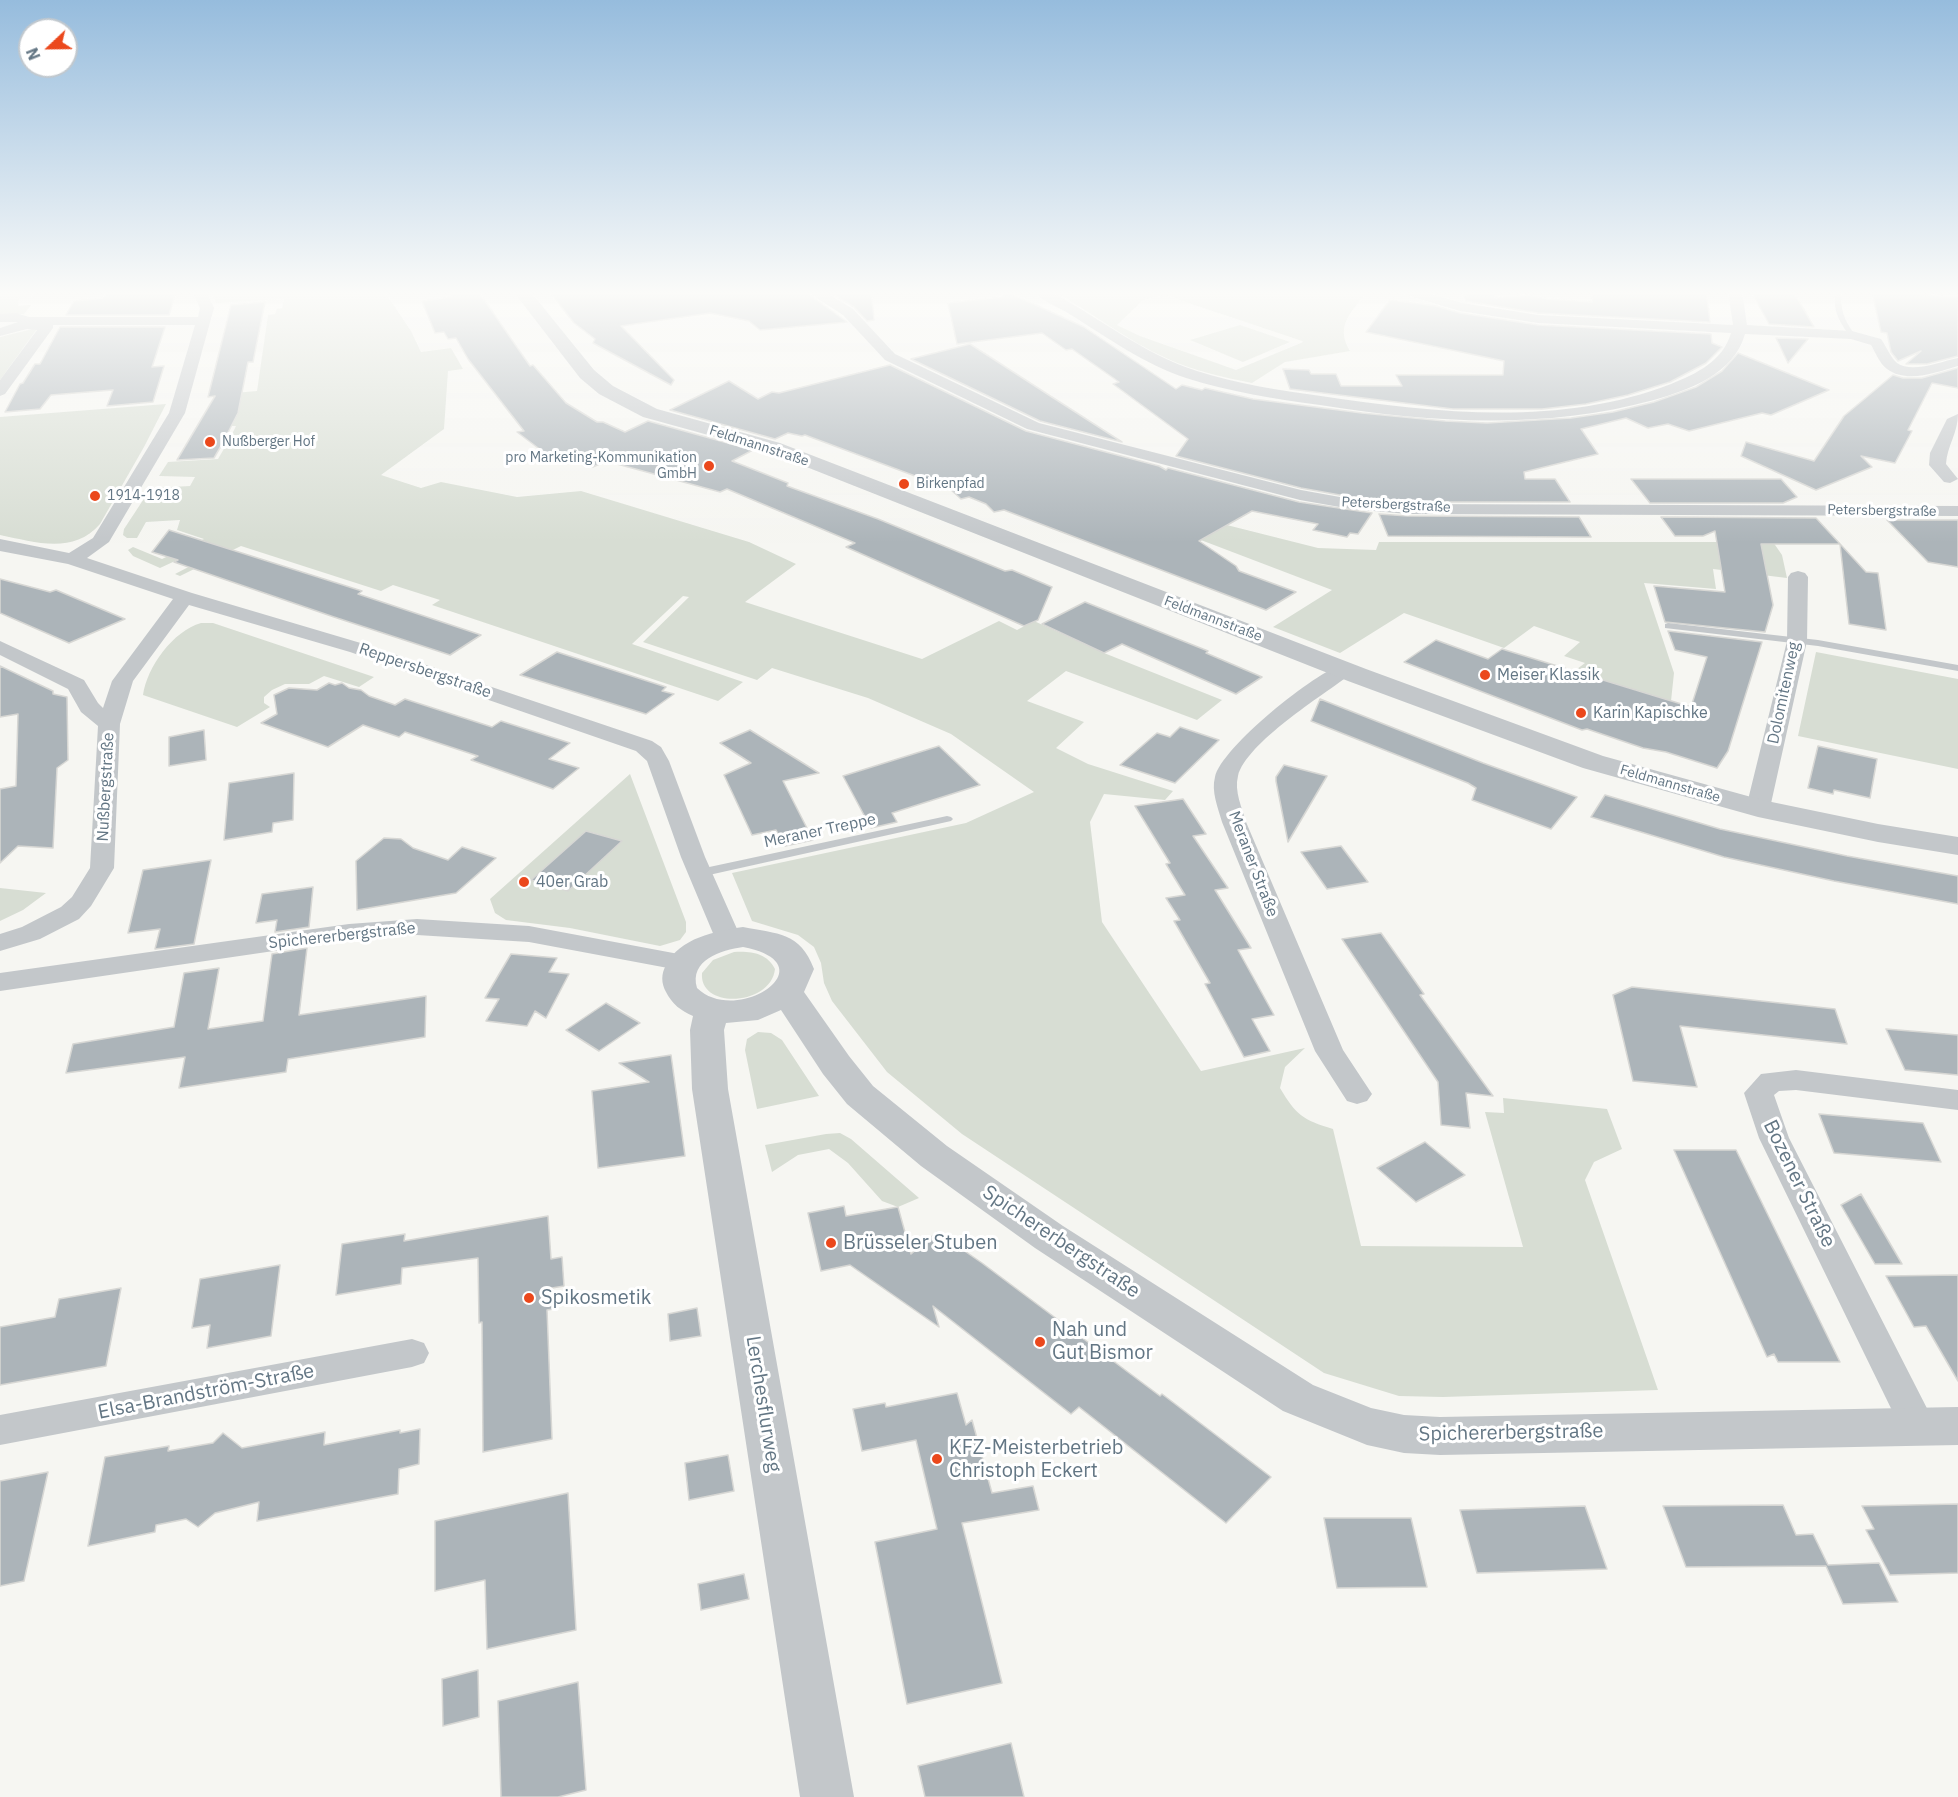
<!DOCTYPE html>
<html>
<head>
<meta charset="utf-8">
<style>
  body { margin:0 }
  #map { position:relative; width:1958px; height:1797px; overflow:hidden; background:#f6f6f2; font-family:"IBM Plex Sans",sans-serif }
  canvas { display:block }
  .north { position:absolute; left:18px; top:18px; width:60px; height:60px; box-sizing:border-box; background:#fff; border:2px solid #c1c8ce; border-radius:50%; rotate:248deg; font-size:16px; font-weight:700; line-height:24px; text-align:center; color:#637684 }
  .north::after { content:''; display:block; margin:auto; width:21px; height:27px; background:#eb481c; clip-path:polygon(50% 0,100% 100%,50% 72%,0 100%) }
</style>
</head>
<body>
<div id="map">
<canvas width="1958" height="1797"></canvas>
<div class="north">N</div>
</div>
<script>
const context = document.querySelector('canvas').getContext('2d');
context.lineJoin = 'round';
function fillPath(path, color) { context.fillStyle = color; context.fill(path, 'evenodd'); }
function stroke(path, color, width, dash) { context.strokeStyle = color; context.lineWidth = width; context.lineCap = dash ? 'butt' : 'round'; context.setLineDash(dash || []); context.stroke(path); }
function label(font, color, halo, rows, align = 'center') {
  context.font = font + ' "IBM Plex Sans",sans-serif'; context.lineWidth = 6; context.setLineDash([]); context.textBaseline = 'middle'; context.strokeStyle = halo; context.fillStyle = color; for (const [text, x, y, turn = 0] of rows) {
    context.save(); context.translate(x, y); context.rotate((+turn || 0) * Math.PI / 180); context.textAlign = isNaN(turn) ? turn : align; if (halo) context.strokeText(text, 0, 0); context.fillText(text, 0, 0); context.restore();
  }
}
const green = new Path2D(`
  M0,291H34L31,297L19,298L18,306L31,305L24,314L0,315Z
  M222,291H384L411,331L421,352L451,348L463,369L448,371L444,429L381,475L421,488L441,482L517,497L581,491L749,542L796,564L745,602L922,659L999,621L1017,630L1034,621L1104,653L1222,700L1197,720L1066,671L1027,701L1084,722L1056,748L1088,764L1173,791L1165,800L1104,794L1090,822L1102,922L1201,1071L1305,1048L1285,1067L1280,1088C1296,1115 1303,1120 1333,1129L1361,1246L1523,1247L1485,1112L1504,1113L1503,1098L1607,1109L1622,1149L1594,1162L1585,1180L1658,1390L1443,1397L1399,1396L1324,1373L962,1134L887,1072L832,1001L824,983L821,963L814,947L798,935L752,921L732,873L966,823L1034,792L951,734L868,698L772,668L757,680L643,642L689,597L683,596L632,644L743,682L718,701L432,605L440,600L393,585L381,591L241,546L180,576L175,574L202,560L188,555L160,568L133,556L128,550L133,547L162,559L204,539L177,530L180,520L146,522L137,538H127L123,535L124,529L151,488L190,486L195,477L159,476L168,462L218,459L225,447H231L236,438H230L236,426H222L234,393L257,391L268,315L275,314L277,309L282,308L284,299L216,303L211,293Z
  M1053,291H1368C1353,310 1334,325 1350,351L1285,362L1252,383C1223,377 1194,371 1168,359C1127,341 1092,312 1053,291ZM1165,295L1302,341L1303,342L1236,370L1140,336L1117,325L1143,300Z
  M1240,325L1290,342L1243,362L1190,340Z
  M32,329H37L0,380V337Z
  M166,404L144,447L100,524C73,555 35,542 0,535V417Z
  M1130,513L1203,519L1318,548L1376,550L1379,542H1773L1782,555L1787,578L1713,569L1716,589L1644,583L1674,673L1671,701L1573,672L1585,663L1564,656L1580,642L1534,626L1504,648L1404,613L1340,653L1273,627L1332,590Z
  M201,623H213L374,677L359,687L324,676L309,684H285L272,690L264,697V703L270,707L237,727L143,695C147,667 173,631 201,623Z
  M1816,652L1958,679V769L1798,736Z
  M630,774L686,922V932L680,940L660,946L570,928L506,920L495,913L490,899ZM587,831L622,841L568,891L539,883L561,854Z
  M0,888L46,893L23,910L0,921Z
  M734,952C751,951 767,953 775,969C771,1006 699,1010 702,973L713,960Z
  M758,1032L771,1033L782,1040L819,1096L757,1109L745,1050L747,1039Z
  M840,1133L851,1139L919,1198L898,1207L882,1201L848,1163L829,1149L798,1155L772,1172L765,1145L826,1134Z`);
const building = new Path2D(`
  M107,291H176L169,315H66L74,301L104,298Z
  M446,291H478L530,366L533,365L566,403L597,422H603L625,432L648,421L753,450L732,461L788,483L787,486L878,519L1005,571L1012,570L1052,587L1038,620L1024,626L846,547L855,543L727,489L720,492L606,461L593,467L542,451L517,432L524,431L468,359L456,338L448,339L444,332L435,333L422,301L451,297Z
  M549,291H804L847,322L760,330L749,321L710,313L621,326L674,380L671,385L593,343L595,339L574,323Z
  M828,291H871L874,320L867,321L854,307Z
  M1005,291L1084,327L1176,389L1182,385L1202,390L1205,388L1253,399L1362,413L1445,421L1487,423L1571,418L1613,412L1654,402L1696,387L1722,371L1738,353L1829,390L1771,415L1762,413L1689,431L1668,424L1648,428L1626,418L1581,429L1598,454L1524,472L1525,479H1555L1570,502H1408L1351,497L1301,488L1176,456L1188,439L1113,384L1119,382L1072,349L1066,350L1042,333L957,344L948,303L1002,297Z
  M1466,291H1493L1495,298L1527,295L1548,299L1592,302V291H1706L1710,322L1538,313L1466,301L1463,295H1467Z
  M1751,291H1793L1814,327L1769,324Z
  M1872,291L1958,297V356L1927,364H1906L1921,351L1898,361L1891,352L1887,333L1881,332Z
  M1390,300L1436,306L1460,313L1538,325L1711,334L1712,343L1722,347L1706,363L1670,382L1628,395L1586,404L1542,409H1453L1290,389L1283,369L1309,370L1311,374H1336L1341,386H1402L1396,375H1503L1504,361L1366,332Z
  M265,302L253,362H248L238,413L221,446L214,458L177,460L215,396L208,397L231,305Z
  M60,327H165L152,367L164,366L153,402L107,406L113,390L51,395L40,409L5,412L20,384L23,383L35,364H40Z
  M1776,338L1808,339L1788,363Z
  M970,344L1052,397L1122,442L1040,421L911,359Z
  M890,365L1026,431L1159,466L1166,470L1168,468L1299,502L1372,513L1358,534L1350,533L1347,537L1313,530L1318,524L1252,511L1199,541L1236,566L1239,571L1296,592L1266,610L1004,510L994,512L986,504L969,497L961,499L950,489L805,435L802,436L788,433L775,439L670,410L729,381L758,399L772,392L779,393Z
  M1958,368V388L1932,383L1908,430L1912,431L1895,463L1861,456L1872,467L1816,490L1741,456L1746,442L1814,461L1844,416L1893,375L1903,378H1922Z
  M1631,479H1781L1797,497L1783,503H1650Z
  M1379,514L1408,516L1579,517L1591,537L1388,536Z
  M1661,517L1816,518L1866,572L1878,573L1886,630L1849,624L1840,544H1761L1773,605L1765,632L1665,622L1654,586L1725,592L1715,531L1703,536H1675Z
  M1887,520H1958V567L1928,562Z
  M169,530L362,591L358,594L481,635L450,655L334,617L174,562L178,560L152,552Z
  M0,579L50,592L56,590L125,619L69,643L0,613Z
  M1085,602L1208,651L1206,653L1262,677L1236,694L1122,644L1104,653L1042,624Z
  M1668,631L1762,642L1728,751L1717,768L1666,752L1643,748L1587,729L1582,730L1404,662L1436,640L1488,659L1502,649L1691,707L1707,657L1675,650Z
  M557,652L666,687L662,691L674,694L646,714L520,675Z
  M0,666L53,691V694L67,697L68,760L57,768L53,848L18,846L0,863V789L16,786L18,714L0,717Z
  M329,683L335,685L342,683L349,688L361,690L369,696L395,705L405,699L492,727L501,721L570,743L549,759L579,768L553,789L471,760L478,756L405,732L399,737L363,725L328,747L261,723L277,714L274,695L289,688L317,690Z
  M1320,699L1483,763L1577,797L1551,829L1472,800L1476,788L1468,783L1311,721Z
  M1180,727L1219,740L1175,783L1120,765L1157,733L1170,737Z
  M204,730L206,760L169,766V737Z
  M750,730L819,773L783,781L813,840L785,846L776,830L752,835L724,775L751,763L720,743Z
  M939,746L980,785L892,813L897,822L871,828L843,776Z
  M1818,746L1877,759L1870,798L1834,790L1833,794L1808,788Z
  M1284,765L1327,776L1288,842L1276,781V777Z
  M294,773L293,820L273,823L272,832L224,840L229,783Z
  M1605,795L1720,829L1847,856L1958,876V904L1834,881L1724,857L1591,817Z
  M1183,799L1206,834L1193,836L1228,888L1215,890L1251,948L1238,950L1274,1015L1252,1019L1270,1051L1244,1057L1205,984L1210,983L1174,921L1180,920L1166,898L1185,895L1166,864L1170,863L1135,806Z
  M586,831L622,841L568,891L531,880Z
  M384,838L401,839L413,848L448,860L462,847L496,858L456,893L357,910L356,861Z
  M1341,846L1368,882L1327,889L1301,852Z
  M211,860L194,944L155,949L160,929L128,933L143,870Z
  M313,887L309,927L275,932L277,920L256,923L262,894Z
  M1381,933L1424,994L1420,995L1493,1096L1466,1093L1470,1128L1441,1125L1438,1082L1342,939Z
  M307,948L299,1015L426,996L425,1037L288,1059L286,1072L179,1088L185,1057L66,1073L73,1044L174,1027L184,973L219,968L208,1029L263,1021L272,954Z
  M511,954L557,958L549,972L569,974L546,1018L535,1011L527,1026L486,1021L499,999L485,998Z
  M1632,987L1835,1009L1847,1044L1680,1026L1697,1087L1633,1081L1613,995Z
  M606,1003L640,1023L599,1051L566,1030Z
  M1886,1029L1958,1035V1075L1905,1070Z
  M671,1055L685,1156L598,1168L592,1091L649,1082L619,1063Z
  M1819,1114L1923,1123L1941,1162L1834,1153Z
  M1425,1142L1465,1175L1416,1202L1377,1168Z
  M1674,1150H1736L1840,1362H1778L1774,1354L1767,1357Z
  M1861,1194L1902,1264H1875L1841,1205Z
  M844,1206L846,1216L898,1207L911,1254L937,1232L982,1263L1160,1396L1162,1394L1271,1477L1226,1523L1079,1407L1071,1414L933,1306L939,1327L850,1265L821,1271L808,1213Z
  M548,1216L551,1259L562,1257L564,1286L552,1288L553,1309L547,1310L552,1439L483,1452L482,1322L479,1323L478,1258L402,1268L401,1284L336,1295L342,1244L405,1234L404,1241Z
  M280,1265L271,1336L207,1348L210,1325L192,1328L200,1279Z
  M1958,1275V1381L1926,1326L1914,1327L1886,1276Z
  M121,1288L106,1366L0,1385V1327L55,1317L59,1299Z
  M697,1308L701,1336L670,1341L668,1314Z
  M957,1393L966,1425L972,1420L992,1493L1033,1486L1039,1510L962,1523L1002,1683L907,1704L875,1542L937,1529L916,1440L862,1451L853,1409L885,1403L886,1407Z
  M420,1429L419,1464L399,1469L398,1494L257,1521L259,1502L215,1513L198,1527L186,1519L156,1525L155,1532L88,1546L105,1457L169,1446L168,1451L213,1443L223,1433L242,1448L325,1432L324,1445L400,1430V1433Z
  M728,1455L734,1491L689,1500L685,1463Z
  M48,1472L24,1581L0,1586V1481Z
  M568,1493L576,1630L487,1649L485,1580L435,1591V1521Z
  M1958,1504V1573L1890,1575L1866,1530L1874,1529L1862,1506Z
  M1783,1505L1796,1535L1813,1534L1828,1565L1879,1563L1898,1602L1843,1604L1826,1566L1686,1567L1663,1506Z
  M1585,1506L1607,1569L1477,1573L1460,1510Z
  M1324,1518H1411L1427,1587L1337,1588Z
  M744,1574L749,1599L701,1610L698,1584Z
  M478,1670L479,1717L443,1726L442,1679Z
  M578,1682L586,1790L558,1797H501L498,1701Z
  M1011,1743L1024,1797H925L918,1766Z`);
const service = new Path2D(`
  M1836,291H1842C1839,309 1845,321 1855,335L1854,336H1850C1839,322 1832,309 1836,291Z
  M1668,623L1818,640L1958,665V671L1818,646L1665,628V624Z
  M947,816L951,817L953,819L951,821L700,877L694,873L700,869Z`);
const minor = new Path2D(`
  M192,291H206L214,308L185,413L109,542L87,558L192,593L364,644L652,741L661,747L669,761L705,857L741,938L737,944L728,946L719,944L715,938L681,857L647,761L636,751L350,652L189,605L133,681L120,724L114,868L91,906L79,919L40,939L0,951V934L22,927L61,907L72,897L90,868L98,726L81,712L68,689L0,655V641L84,680L98,703L103,708L112,681L173,599L68,564L0,551V539L69,553L93,538L169,413L195,325H53V328L5,394L0,396V380L37,330L27,329L0,336V328L18,322H0V314L16,313L29,317H198L200,308Z
  M806,291H823L853,309L895,354L1039,423L1301,490L1351,499L1408,504L1958,506V516L1408,514L1351,509L1300,500L1027,429L885,360L843,315Z
  M1032,291H1049C1099,317 1143,354 1197,371C1237,384 1279,390 1321,396C1435,413 1561,427 1671,384C1696,374 1723,361 1731,333L1538,323L1460,311L1403,294L1401,291H1422L1462,303L1538,315L1733,325L1728,291H1742L1747,325L1852,331L1881,339C1886,346 1891,358 1897,363C1912,374 1942,361 1958,358V366C1937,372 1907,384 1887,369C1880,364 1875,352 1871,345L1851,339L1745,334C1734,374 1689,390 1654,400C1543,430 1432,423 1320,405C1275,399 1230,392 1186,378C1144,364 1108,338 1071,315C1059,307 1041,301 1032,291Z
  M1958,414C1958,433 1947,446 1946,464L1958,479L1950,483L1944,482L1929,465L1930,453L1947,419Z
  M1798,571L1805,573L1808,577L1807,641L1770,808L1766,813L1758,815L1750,813L1746,808L1787,641L1788,577L1791,573Z
  M1344,664L1351,666L1354,670L1351,674C1323,695 1246,743 1238,776C1234,791 1242,808 1246,822L1343,1050L1372,1094L1367,1101L1357,1104L1347,1101L1315,1051L1222,822C1218,808 1211,791 1215,777C1221,748 1316,671 1344,664Z
  M417,919L529,926L684,955L693,957L697,963L693,969L684,971L529,942L417,935L349,940L0,991V973L349,924Z
  M1796,1070L1958,1090V1110L1796,1090L1779,1091L1774,1095L1789,1138L1936,1426L1931,1437L1918,1441L1905,1437L1759,1138L1744,1093L1761,1074Z
  M412,1339L424,1343L429,1353L424,1363L412,1367L0,1445V1415Z`);
const tertiary = new Path2D(`
  M513,291H530L594,370L613,386L657,409L780,443L1366,669L1603,756L1762,800L1878,824L1958,837V855L1878,842L1758,817L1583,768L1348,681L766,451L643,417L599,394L580,378Z
  M743,927C778,934 800,932 814,969L804,992L849,1056L873,1086L947,1146L1063,1226L1313,1385L1371,1408L1404,1415L1440,1417L1958,1407V1445L1440,1455L1404,1453L1367,1445L1283,1411L1035,1248L921,1166L847,1104L823,1074L781,1010L758,1020L726,1023L724,1030L728,1089L854,1797H800L692,1089L690,1030L693,1016C681,1011 672,1004 666,992C661,983 661,974 666,965C680,938 715,931 743,927ZM743,947C831,964 737,1027 697,988C689,960 721,950 743,947Z`);
const markers = [
  [210,442,6,"#eb481c"],
  [709,466,6,"#eb481c"],
  [904,484,6,"#eb481c"],
  [95,496,6,"#eb481c"],
  [1485,675,6,"#eb481c"],
  [1581,713,6,"#eb481c"],
  [524,882,6,"#eb481c"],
  [831,1243,6,"#eb481c"],
  [529,1298,6,"#eb481c"],
  [1040,1342,6,"#eb481c"],
  [937,1459,6,"#eb481c"]
];
const farPoinames = [
  ["Nußberger Hof",222,442],
  ["pro Marketing-Kommunikation",697,458,"right"],
  ["GmbH",697,474,"right"],
  ["Birkenpfad",916,484],
  ["1914-1918",107,496]
];
const farStreetnames = [
  ["Feldmannstraße",759,446,18],
  ["Petersbergstraße",1396,505,3],
  ["Petersbergstraße",1882,511,1],
  ["Feldmannstraße",1213,619,21],
  ["Feldmannstraße",1670,784,16]
];
const streetNames = [
  ["Reppersbergstraße",425,671,19],
  ["Dolomitenweg",1784,693,-78],
  ["Nußbergstraße",106,787,-87],
  ["Meraner Treppe",820,831,-12],
  ["Meraner Straße",1253,864,69],
  ["Spichererbergstraße",342,936,-6]
];
const poiNames = [
  ["Meiser Klassik",1497,675],
  ["Karin Kapischke",1593,713],
  ["40er Grab",536,882]
];
const nearStreetnames = [
  ["Bozener Straße",1799,1184,64],
  ["Spichererbergstraße",1061,1242,34],
  ["Elsa-Brandström-Straße",206,1392,-11],
  ["Lerchesflurweg",763,1404,81],
  ["Spichererbergstraße",1511,1433,-1]
];
const nearPoinames = [
  ["Brüsseler Stuben",843,1243],
  ["Spikosmetik",541,1298],
  ["Nah und",1052,1330],
  ["Gut Bismor",1052,1353],
  ["KFZ-Meisterbetrieb",949,1448],
  ["Christoph Eckert",949,1471]
];
fillPath(green, '#d7ddd3');
fillPath(building, '#acb4b9');
stroke(building, '#d7d7d4', 1.5);
fillPath(service, '#c3c7ca');
fillPath(minor, '#c3c7ca');
fillPath(tertiary, '#c3c7ca');
const sky = context.createLinearGradient(0, 0, 0, 543);
sky.addColorStop(0, '#96bcdd');
sky.addColorStop(0.54, '#fbfbf9');
sky.addColorStop(1, '#fbfbf900');
context.fillStyle = sky;
context.fillRect(0, 0, 1958, 543);
for (const [x, y, r, color] of markers) { const dot = new Path2D(); dot.arc(x, y, r, 0, 2 * Math.PI); context.fillStyle = color; context.fill(dot); stroke(dot, '#fff', 2); }
label('14px', '#637684', '#fff', farPoinames, 'left');
label('14px', '#637684', '#fff', farStreetnames);
label('16px', '#637684', '#fff', streetNames);
label('16px', '#637684', '#fff', poiNames, 'left');
label('20px', '#637684', '#fff', nearStreetnames);
label('20px', '#637684', '#fff', nearPoinames, 'left');
</script>
</body>
</html>
